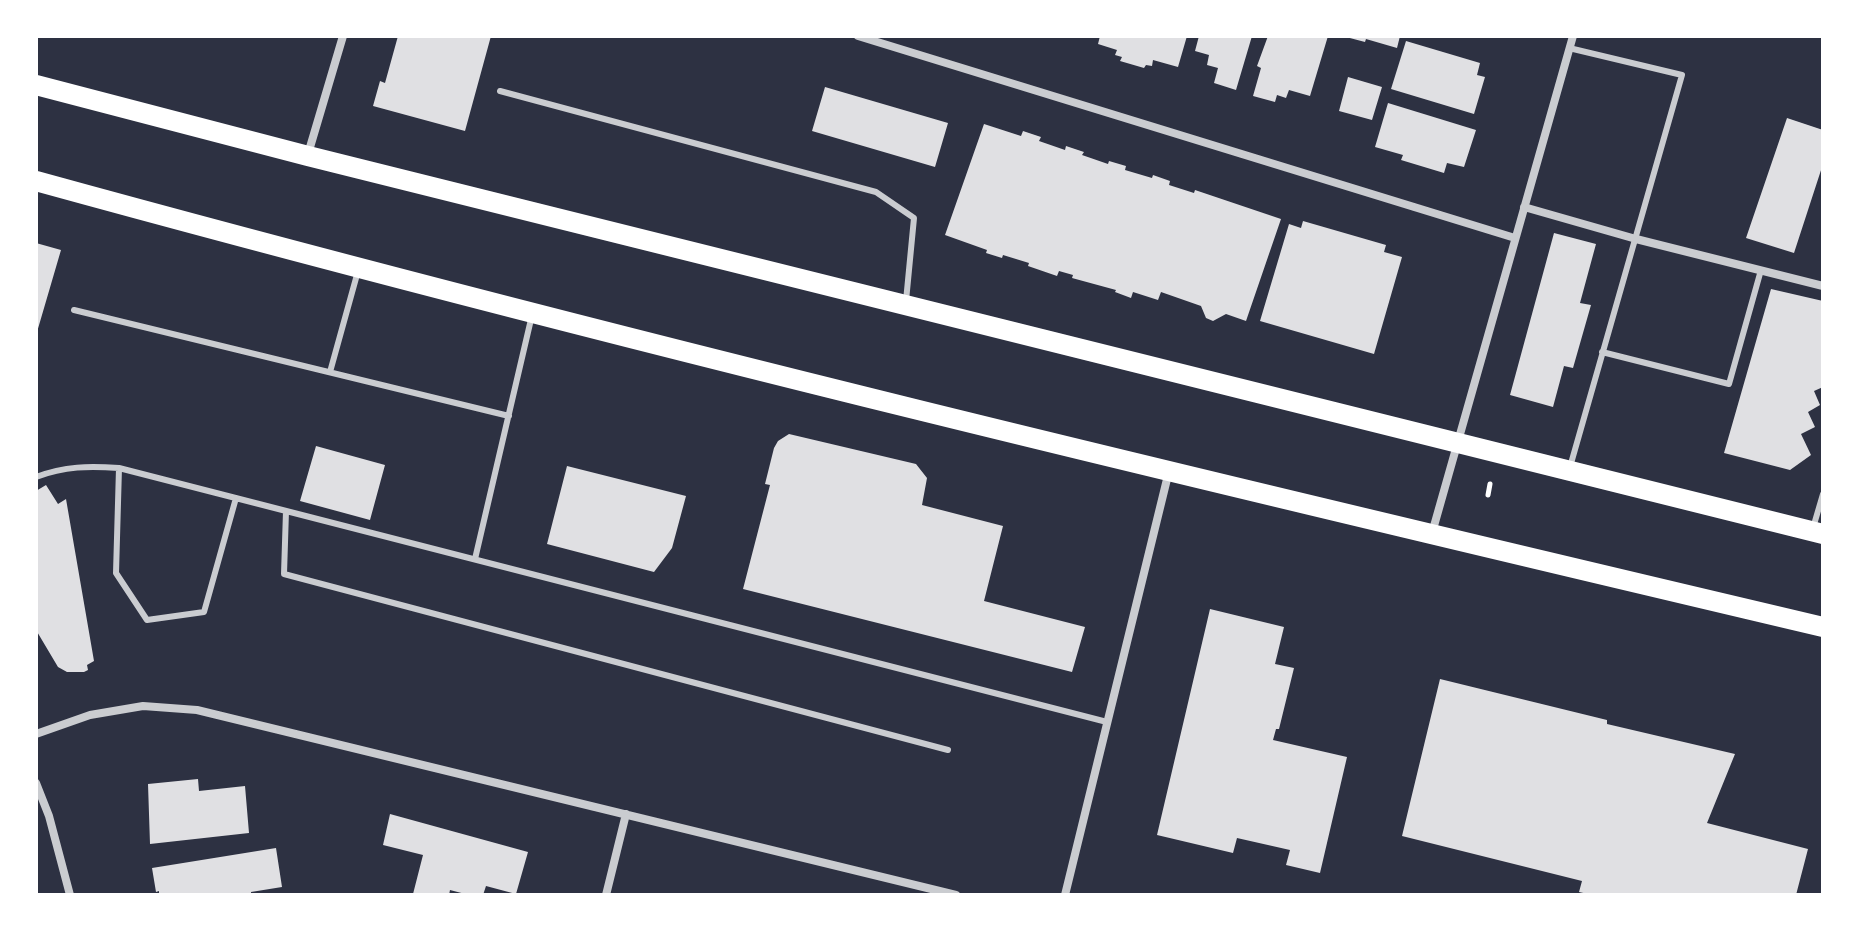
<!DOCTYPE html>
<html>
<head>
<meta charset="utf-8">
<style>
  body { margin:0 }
  #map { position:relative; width:1859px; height:931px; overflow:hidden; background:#2d3142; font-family:Overpass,sans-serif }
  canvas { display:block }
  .frame { position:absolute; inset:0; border:38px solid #fff; pointer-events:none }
</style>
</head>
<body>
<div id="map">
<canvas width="1859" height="931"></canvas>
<div class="frame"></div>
</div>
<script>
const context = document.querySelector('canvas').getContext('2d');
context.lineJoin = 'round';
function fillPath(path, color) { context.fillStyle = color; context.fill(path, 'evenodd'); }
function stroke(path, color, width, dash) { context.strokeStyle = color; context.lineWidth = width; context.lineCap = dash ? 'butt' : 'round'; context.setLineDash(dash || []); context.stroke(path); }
const building = new Path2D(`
  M398,36H491L465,131L373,106L380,81L385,83Z
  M1100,36H1187L1178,67L1153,60L1152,66L1146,65L1144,68L1120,61L1122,57L1115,55L1117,50L1098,44Z
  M1199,36H1252L1236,90L1214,83L1218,68L1207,65L1209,55L1195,51Z
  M1268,36H1328L1310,96L1289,90L1286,98L1277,95L1275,102L1253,96L1261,68L1257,66Z
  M1367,36H1400L1397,48L1366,39L1365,42L1346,37Z
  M1406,41L1480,63L1477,75L1485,77L1474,114L1391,89Z
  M1348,77L1382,87L1372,120L1339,111Z
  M825,87L948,123L935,167L812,131Z
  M1388,103L1476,130L1464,167L1447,163L1444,173L1401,160L1403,155L1375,147Z
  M1787,118L1823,130V164L1794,253L1746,238Z
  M984,124L1021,136L1023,131L1041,137L1039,141L1065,150L1066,146L1084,152L1082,155L1108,164L1109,161L1126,166L1125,170L1152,178L1153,175L1170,181L1169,185L1194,193L1195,190L1281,219L1246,321L1226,314L1213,321L1206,318L1201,306L1161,292L1158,300L1133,292L1131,298L1115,292L1116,290L1072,278L1073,275L1059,271L1057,276L1028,266L1029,263L1003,255L1002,258L986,253L987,250L945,235Z
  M1303,221L1386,245L1384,252L1402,257L1374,354L1260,321L1289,224L1301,228Z
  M1554,233L1596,244L1580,303L1591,305L1573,368L1564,366L1553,407L1510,395Z
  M36,243L61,250L37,332H36Z
  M1771,289L1823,301V367L1821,368L1823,387L1814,391L1820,405L1808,412L1815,427L1801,434L1811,455L1790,470L1724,453Z
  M789,434L916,464L927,478L922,505L1003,526L984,601L1085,627L1072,672L743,589L770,485L765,484L774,448L778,441Z
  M316,446L385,465L370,520L300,501Z
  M567,466L686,496L672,548L654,572L547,544Z
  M46,485L58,504L66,499L94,661L87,665L88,670L84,672H67L58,667L36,630V491Z
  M1210,609L1284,627L1275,664L1294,668L1279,729H1276L1273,740L1347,757L1320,873L1286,865L1290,850L1237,838L1233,853L1157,835Z
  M1440,679L1607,720V724L1735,754L1707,823L1808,849L1796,895H1592L1579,892L1582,881L1402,836Z
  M198,779L199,791L245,786L249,833L150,844L148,784Z
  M390,814L528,852L516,894L486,886L483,895H469L450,890L449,895L440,893L439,895L413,894L423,855L383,845Z
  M276,848L282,887L251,892V895H159V891L156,892L152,868Z`);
const path = new Path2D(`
  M1488,495L1490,484`);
const service = new Path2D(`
  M1569,48L1682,75L1570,467
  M500,91L876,192L914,218L906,301
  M74,310L509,416
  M1602,352L1729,384L1761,270
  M330,372L358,271
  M119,468L116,573L147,620L204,612L236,498
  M36,477C65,466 89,466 119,468L1107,722
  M286,511L284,574L948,750
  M1813,528L1823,494
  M475,559L532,315`);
const minor = new Path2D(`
  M858,36L1515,238
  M308,154L343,36
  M1524,207L1636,239L1823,286
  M1432,533L1573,36
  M36,734L90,715L143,706L197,710L956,895
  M36,783L49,816L70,895
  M606,895L626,814
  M1065,895L1169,471`);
const primary = new Path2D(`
  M36,85L308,156L1823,534
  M36,181C628,344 1226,486 1823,627`);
fillPath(building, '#e0e0e3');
stroke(path, '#fff', 5);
stroke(service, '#caccd0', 6);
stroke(minor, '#caccd0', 8);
stroke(primary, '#fff', 20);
</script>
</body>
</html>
